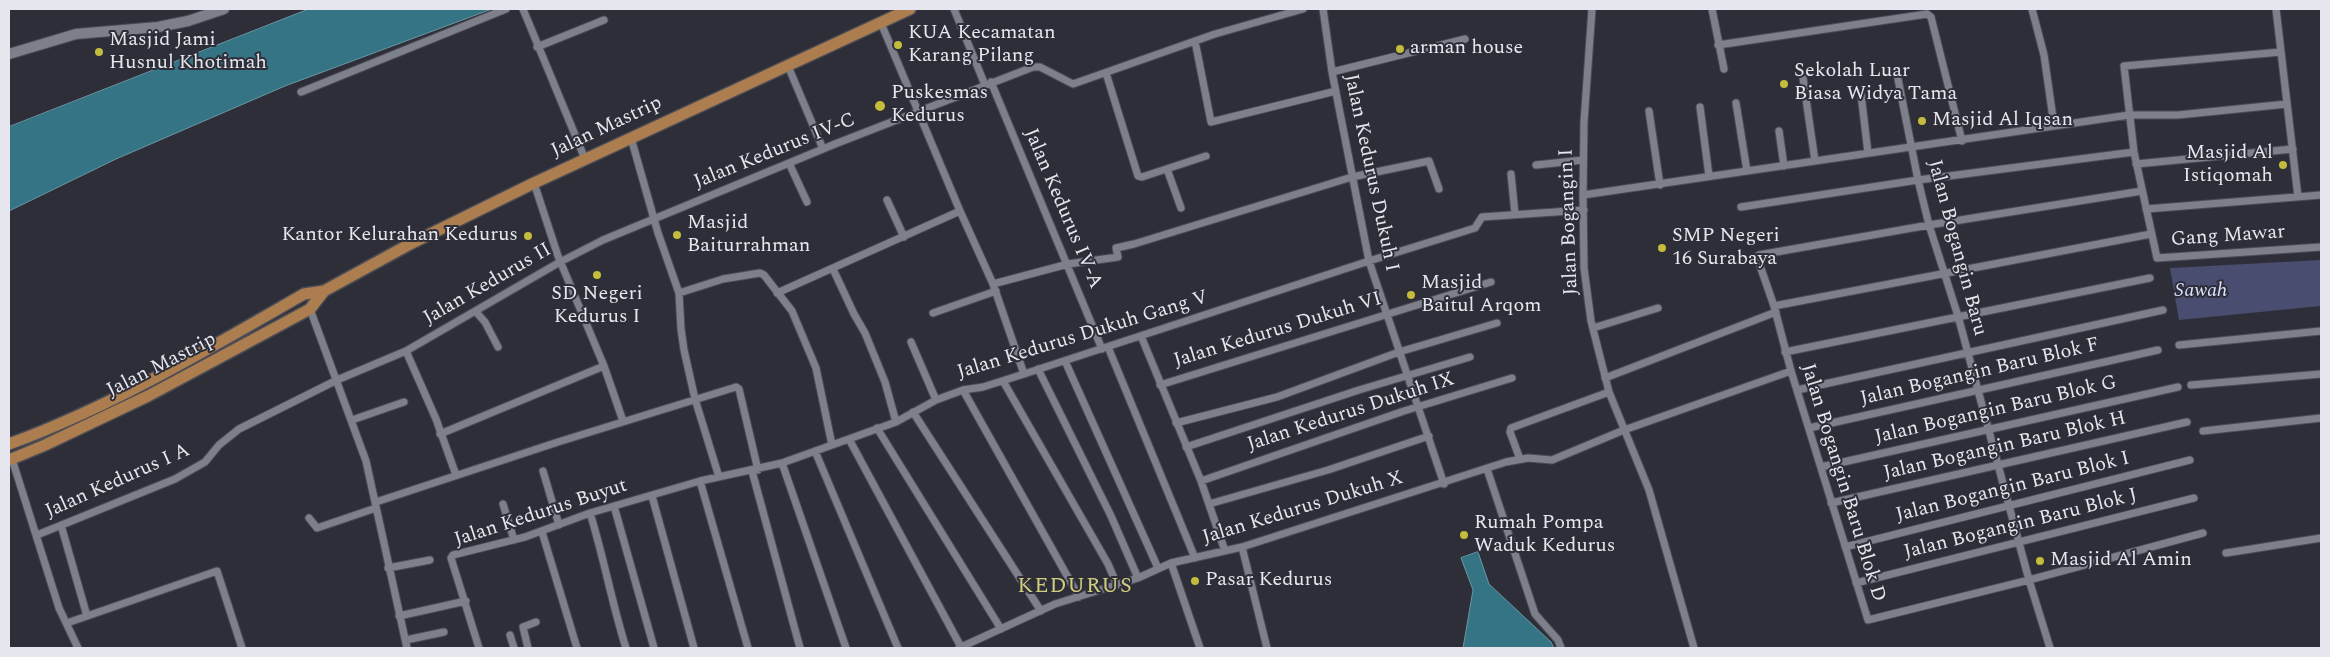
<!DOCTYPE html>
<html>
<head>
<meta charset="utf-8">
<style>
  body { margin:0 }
  #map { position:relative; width:2330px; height:657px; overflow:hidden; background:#2d2e38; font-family:Spectral,serif }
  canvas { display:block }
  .frame { position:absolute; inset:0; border:10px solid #e6e7ee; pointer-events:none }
</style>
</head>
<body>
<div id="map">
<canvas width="2330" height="657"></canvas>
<div class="frame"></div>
</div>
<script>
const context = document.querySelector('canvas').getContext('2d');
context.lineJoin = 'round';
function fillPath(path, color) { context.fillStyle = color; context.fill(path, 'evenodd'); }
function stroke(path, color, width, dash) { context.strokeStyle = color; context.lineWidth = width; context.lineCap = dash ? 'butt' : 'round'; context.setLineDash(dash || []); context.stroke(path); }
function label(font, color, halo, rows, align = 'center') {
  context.font = font + ' Spectral,serif'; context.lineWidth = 4; context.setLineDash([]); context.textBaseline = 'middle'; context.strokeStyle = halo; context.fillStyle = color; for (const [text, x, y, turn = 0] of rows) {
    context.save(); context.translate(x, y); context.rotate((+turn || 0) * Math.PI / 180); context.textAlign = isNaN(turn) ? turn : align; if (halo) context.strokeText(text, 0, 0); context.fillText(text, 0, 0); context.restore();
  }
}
const green = new Path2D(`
  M2321,260V306L2179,320L2170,268Z`);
const water = new Path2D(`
  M309,9H492L285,86L116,159L9,211V127Z
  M1478,552L1489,584L1551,642L1554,648H1463L1473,590L1461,558Z`);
const street = new Path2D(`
  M523,9L585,159
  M954,9L985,85
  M1323,9L1332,72L1369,261L1444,484
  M1592,9L1584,122L1583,195L1584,268L1591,321L1609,392L1649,490L1694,648
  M1712,9L1724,69
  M2032,9L2044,55L2054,125
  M2276,9L2298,197
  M1927,14L1931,17L1962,141
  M881,23L960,211L993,284L1024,374
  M1195,41L1211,122L1336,91
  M1718,45L1927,14
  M537,47L604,20
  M2281,52L2124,66L2134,152L2157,258L2321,247
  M788,66L823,149
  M1332,72L1465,39
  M1106,73L1138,176L1142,177L1206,156
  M1897,74L1918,180L1929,225L1958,316L2029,580L2050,648
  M1803,78L1815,161
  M991,82L1102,349
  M301,92L506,9
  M1861,94L1868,153
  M1736,103L1747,171
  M1700,107L1709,176
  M1649,111L1660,185
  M1779,131L1784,166
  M631,138L658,233L679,293L681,329L684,350L695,399L719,477
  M789,163L807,202
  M2136,164L2293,149
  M1536,165L1583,160
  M1167,169L1181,208
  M1511,174L1515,214
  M534,183L558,256L604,366L623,421
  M2142,191L1929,225L1759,255L1757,257L1774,306L1791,371L1868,620L2029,580L2203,533
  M1583,195L2129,115H2178L2287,104
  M887,200L904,237
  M1741,207L1918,180L2134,152
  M2146,209L2321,195
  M833,269L854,314L865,333L885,382L896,422
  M993,284L1068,264L1118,257L1116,248L1134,244L1352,177L1429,161L1439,189
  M679,293L723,279L760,273L764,275L792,311L816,368L832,445
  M777,293L960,211
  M1774,306L2151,234
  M310,309L366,461L407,648
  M476,312L485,322L498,347
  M933,313L996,291
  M1593,328L1658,308
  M1141,336L1201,481L1225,551
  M911,342L936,400
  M2179,345L2321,331
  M1108,347L1195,558
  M406,351L436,419L456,475
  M1785,352L2150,278
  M1065,361L1158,568
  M1038,369L1111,516L1138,578
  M1605,378L1776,312
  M1003,381L1108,564L1117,585
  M1160,385L1491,282
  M2191,385L2321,374
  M963,390L1079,597
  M1797,390L2163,310
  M913,412L1041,611
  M352,420L404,402
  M1176,423L1277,397L1399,352L1497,323
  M877,428L1001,629
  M1809,428L2158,350
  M2203,431L2321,418
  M440,434L604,366
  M849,439L961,647
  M1186,447L1359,390L1470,357
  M815,451L898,648
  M12,459L59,608L78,648
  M1520,459L1510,432L1511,428L1609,392
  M782,463L846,648
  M1821,467L2178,387
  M1487,469L1535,614L1558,640L1561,648
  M543,471L559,525
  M752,471L800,648
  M700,481L748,648
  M1201,481L1404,411L1512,378
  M652,496L694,648
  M376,502L558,442L736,387L739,389L758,470
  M1831,503L2187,422
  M503,504L514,540
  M1209,504L1328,470L1429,436
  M614,506L654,648
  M590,513C604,558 612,604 626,648
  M309,518L317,528L376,508
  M61,525L87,616
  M542,532L577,648
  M37,535L175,479L205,462L219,445L239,429L337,380L406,351L560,262L603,240L835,144L1033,67H1040L1073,84L1215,34L1303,9
  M1242,547L1267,648
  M1845,547L2190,460
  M2226,553L2321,538
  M1171,563L1200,648
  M388,568L430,560
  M1856,583L2194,498
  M399,616L466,601
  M67,623L217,571L242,648
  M510,635L514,648
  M406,640L444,632
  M479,648L451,558L453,555L525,537L590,513L700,481L782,463L896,422L936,400L963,390L983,387L1024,374L1369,261L1475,228L1482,217L1584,210
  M528,648L523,627L536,622
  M959,648L1055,604L1138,578L1171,563L1242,547L1506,462L1528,458L1552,460L1624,430L1791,371`);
const secondary = new Path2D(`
  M9,54L76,34L158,27L188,21L224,9`);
const primary = new Path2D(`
  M9,444C113,406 208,349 304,294L324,291L410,244L534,183L910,9
  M9,460L45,445L148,396L310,309L324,291`);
const markers = [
  [898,45,5,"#c4bc3d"],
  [1400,49,5,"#c4bc3d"],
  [99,52,5,"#c4bc3d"],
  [1784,84,5,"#c4bc3d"],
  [880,106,6,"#c4bc3d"],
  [1922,121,5,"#c4bc3d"],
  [2283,165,5,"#c4bc3d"],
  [677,235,5,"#c4bc3d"],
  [528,236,5,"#c4bc3d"],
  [1662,248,5,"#c4bc3d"],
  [597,275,5,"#c4bc3d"],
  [1411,295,5,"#c4bc3d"],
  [1464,535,5,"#c4bc3d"],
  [2040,561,5,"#c4bc3d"],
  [1195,581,5,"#c4bc3d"]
];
const poiNames = [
  ["KUA Kecamatan",908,34],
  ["Karang Pilang",908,57],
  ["Masjid Jami",109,41],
  ["Husnul Khotimah",109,64],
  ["arman house",1410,49],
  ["Sekolah Luar",1794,72],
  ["Biasa Widya Tama",1794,95],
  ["Puskesmas",891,94],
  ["Kedurus",891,117],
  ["Masjid Al Iqsan",1932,121],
  ["Masjid Al",2273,154,"right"],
  ["Istiqomah",2273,177,"right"],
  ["Masjid",687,224],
  ["Baiturrahman",687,247],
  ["Kantor Kelurahan Kedurus",518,236,"right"],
  ["SMP Negeri",1672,237],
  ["16 Surabaya",1672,260],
  ["Masjid",1421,284],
  ["Baitul Arqom",1421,307],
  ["SD Negeri",597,295,"center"],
  ["Kedurus I",597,318,"center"],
  ["Rumah Pompa",1474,524],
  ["Waduk Kedurus",1474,547],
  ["Masjid Al Amin",2050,561],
  ["Pasar Kedurus",1205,581]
];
const streetNames = [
  ["Jalan Mastrip",607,128,-25],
  ["Jalan Kedurus IV-C",775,152,-22],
  ["Jalan Kedurus Dukuh I",1370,173,78],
  ["Jalan Kedurus IV-A",1062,209,67],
  ["Jalan Bogangin I",1570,222,-92],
  ["Gang Mawar",2228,237,-4],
  ["Jalan Bogangin Baru",1956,248,75],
  ["Jalan Kedurus II",488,285,-30],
  ["Jalan Kedurus Dukuh VI",1278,331,-17],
  ["Jalan Kedurus Dukuh Gang V",1083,336,-17],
  ["Jalan Mastrip",162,366,-27],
  ["Jalan Bogangin Baru Blok F",1980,373,-13],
  ["Jalan Bogangin Baru Blok G",1996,411,-13],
  ["Jalan Kedurus Dukuh IX",1351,413,-18],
  ["Jalan Bogangin Baru Blok H",2005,447,-13],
  ["Jalan Kedurus I A",118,482,-24],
  ["Jalan Bogangin Baru Blok D",1842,483,73],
  ["Jalan Bogangin Baru Blok I",2013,488,-14],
  ["Jalan Kedurus Dukuh X",1303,509,-17],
  ["Jalan Kedurus Buyut",541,514,-18],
  ["Jalan Bogangin Baru Blok J",2021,525,-14]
];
const parkNames = [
  ["Sawah",2201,292]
];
const quarterNames = [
  ["KEDURUS",1075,588]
];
fillPath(green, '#494d6f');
fillPath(water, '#357484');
stroke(water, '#6a96a4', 1);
stroke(street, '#4b4c55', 9);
stroke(secondary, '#4b4c55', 12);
stroke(primary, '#4b4c55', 14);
stroke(street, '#7d7f8b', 7);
stroke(secondary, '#7d7f8b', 10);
stroke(primary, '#ac7d4e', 11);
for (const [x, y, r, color] of markers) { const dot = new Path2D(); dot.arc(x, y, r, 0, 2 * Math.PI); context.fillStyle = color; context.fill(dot); stroke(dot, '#2d2e38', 2); }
label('20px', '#e6e7ee', '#2d2e38', poiNames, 'left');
label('20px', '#e6e7ee', '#2d2e38', streetNames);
label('italic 20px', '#dde2ff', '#2d2e38', parkNames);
context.letterSpacing = '1px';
label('22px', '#d1cd7e', '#2d2e38', quarterNames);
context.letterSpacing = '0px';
</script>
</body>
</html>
